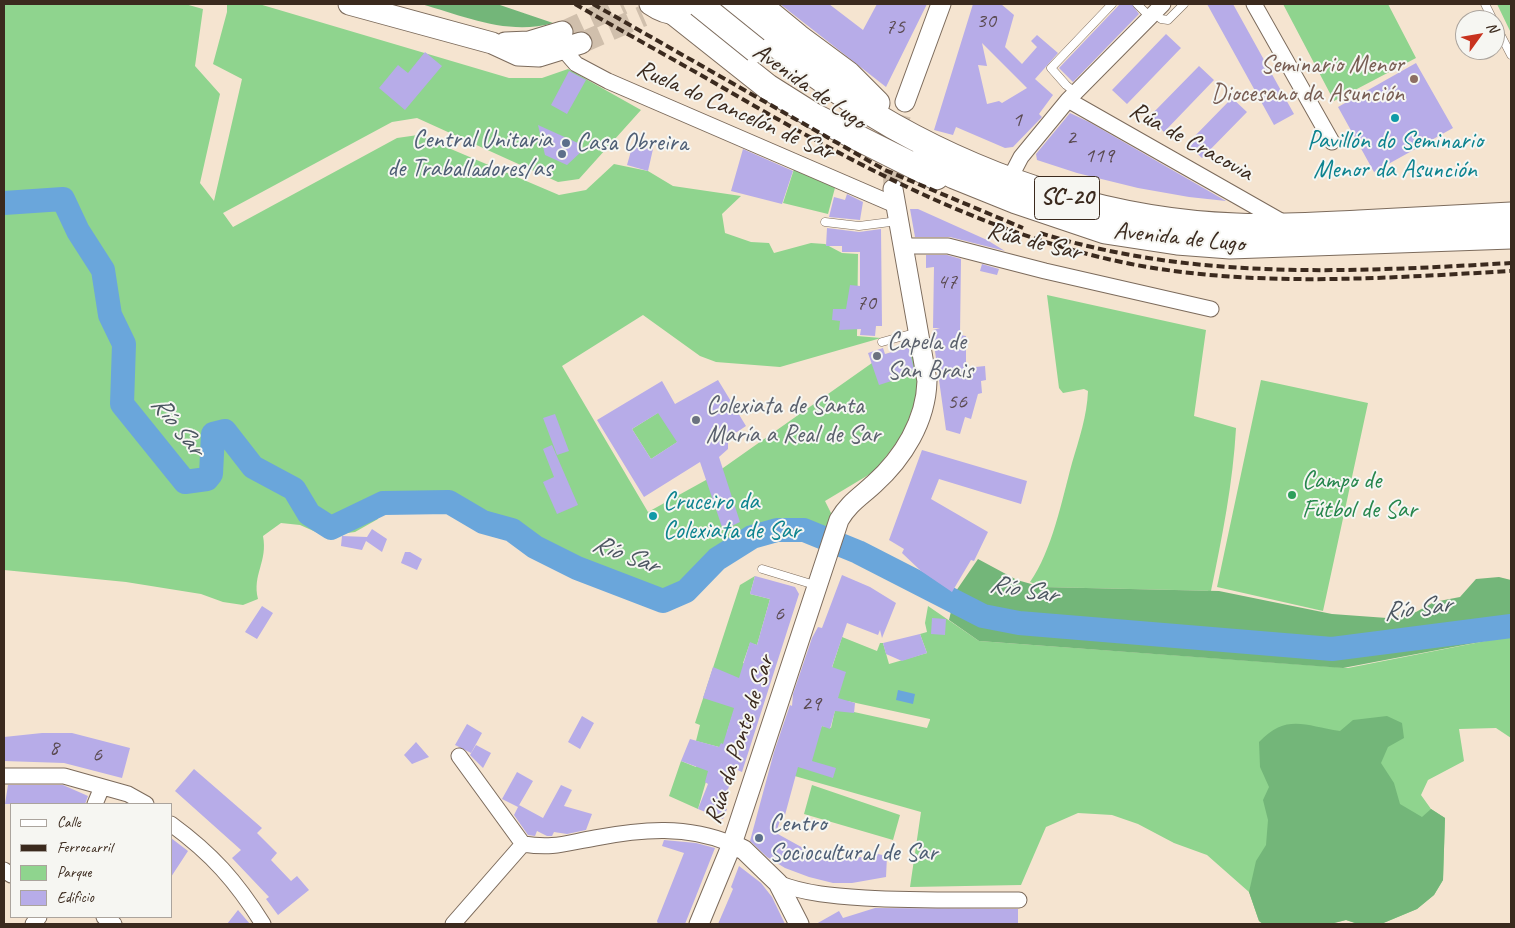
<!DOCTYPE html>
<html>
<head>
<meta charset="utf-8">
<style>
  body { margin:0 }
  #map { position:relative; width:1515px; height:928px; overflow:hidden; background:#f5e4d0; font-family:Caveat,sans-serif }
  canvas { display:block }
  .frame { position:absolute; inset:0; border:5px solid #3b2a1e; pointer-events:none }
  .legend { position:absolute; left:10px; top:803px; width:162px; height:115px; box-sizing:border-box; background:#f6f6f2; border:1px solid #aba49d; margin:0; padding:6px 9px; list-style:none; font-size:15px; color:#3b2a1e }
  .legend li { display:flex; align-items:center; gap:10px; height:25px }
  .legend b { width:25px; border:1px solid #aba49d }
  .north { position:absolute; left:1455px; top:10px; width:50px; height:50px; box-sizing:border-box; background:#f6f6f2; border:1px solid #aba49d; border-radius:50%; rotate:58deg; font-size:14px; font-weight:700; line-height:20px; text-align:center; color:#3b2a1e }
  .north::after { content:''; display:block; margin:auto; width:18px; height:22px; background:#c8321e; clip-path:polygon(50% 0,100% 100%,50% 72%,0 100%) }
</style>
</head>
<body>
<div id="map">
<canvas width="1515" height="928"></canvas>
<div class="frame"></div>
<ul class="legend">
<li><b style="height:6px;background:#fff"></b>Calle</li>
<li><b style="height:6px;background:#3b2a1e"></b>Ferrocarril</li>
<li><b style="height:14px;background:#8fd48e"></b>Parque</li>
<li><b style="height:14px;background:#b7ace8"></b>Edificio</li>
</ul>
<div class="north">N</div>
</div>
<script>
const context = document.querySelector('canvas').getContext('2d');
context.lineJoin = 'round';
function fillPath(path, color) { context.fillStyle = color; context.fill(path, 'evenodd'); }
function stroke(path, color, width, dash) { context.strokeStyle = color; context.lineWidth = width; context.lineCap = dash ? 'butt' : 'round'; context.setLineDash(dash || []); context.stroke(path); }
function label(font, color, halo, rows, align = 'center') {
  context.font = font + ' Caveat,sans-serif'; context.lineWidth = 4; context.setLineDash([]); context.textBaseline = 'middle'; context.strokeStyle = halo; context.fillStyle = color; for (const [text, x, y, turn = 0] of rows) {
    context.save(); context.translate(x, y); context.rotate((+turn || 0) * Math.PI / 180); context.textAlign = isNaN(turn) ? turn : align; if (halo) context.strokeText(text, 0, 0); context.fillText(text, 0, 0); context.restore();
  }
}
const green = new Path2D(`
  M4,4H185L203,9L195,66L220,94L200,183L214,201L242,79L213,64L227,12V4H259L509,78H542L568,69L641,110L579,179L558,182L417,118L392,122L223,213L233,227L397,138L418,135L559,195L586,190L614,164L648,171L673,186L741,196L722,214L725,233L751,242L769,243L774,253L811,243L825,244L842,253L858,254L857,336L881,338L780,367L716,362L700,356L643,315L562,366L648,512L706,480L872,363L915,348L918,394L903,434L875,471L825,501L831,513L829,530L821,526L775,523L750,534L714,557L683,588L662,597L580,565L538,543L516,527L486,518L450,497L381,500L378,519L355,532L325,536L300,525L281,523L263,536C268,562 252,574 258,599L243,605L223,602L201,594L126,582L4,570Z
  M1283,4H1388L1416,58L1334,101Z
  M1497,4H1511V33Z
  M795,166L836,184L828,214L783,203Z
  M1047,295L1206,330L1194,416L1236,428C1233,483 1222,537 1211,591H1219L1042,587L1030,582C1052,551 1062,500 1072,463C1079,439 1087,416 1088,391L1084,389L1063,393L1059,388Z
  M1261,380L1368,403L1323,611L1217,587Z
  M664,409L682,439L651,459L632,429Z
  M755,576L750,594L770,599L757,645L750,643L743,663L749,665L727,732L728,746L719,747L696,741L700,725L695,723L740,585Z
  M928,606L979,641L1348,668L1511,636V738L1496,728L1459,729L1464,761L1428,780L1421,795L1431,809L1445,818L1443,880L1434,895L1417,909L1381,924H1358L1346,920L1330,924H1263L1259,921L1249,892L1207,855L1174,843L1138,824L1112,815L1078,813L1046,827L1021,885L910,887L921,812L791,775L822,726L831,728L835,710L830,674L842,637L877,651L880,643H883L889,664L927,653L920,634L927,632L925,623ZM847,701L930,719V720L927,728L854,712H844Z
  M700,757L712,761L698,809L669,796L681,761L696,767Z
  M812,785L900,815L893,840L804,814Z`);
const forest = new Path2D(`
  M421,4H497L553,23C508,36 464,16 421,4Z
  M978,559L1017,580L1042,587L1219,591L1332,614L1387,618L1416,612L1434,602L1460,597L1476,579L1499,577L1511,580V636L1343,668L979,641L949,620L956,591Z
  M1387,716L1402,723L1404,738L1388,747L1381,763L1394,783L1400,804L1422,817L1431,809L1445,818L1443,880L1434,895L1417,909L1381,924H1358L1346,920L1330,924H1263L1259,921L1249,892L1256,861L1266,845L1268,820L1263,800L1269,787L1260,767L1259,742C1287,713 1305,726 1340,731L1353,720Z`);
const water = new Path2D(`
  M898,690L915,694L913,704L896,700Z`);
const river = new Path2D(`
  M4,203L63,199L78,231L103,270L110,315L124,344L122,404L185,482L207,479L211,474L213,434L225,431L253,467L294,489L309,514L331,528L383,503L449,502L483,522L512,530L535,547L577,568L663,601L686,591L717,559L752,537L777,530H804L858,552L983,616L1019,623L1332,649L1511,626`);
const building = new Path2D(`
  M780,4H829L863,30L877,4H927L886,87Z
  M973,4H1001L1014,15L1005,47L1022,64L1037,47L1031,41L1037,35L1058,53L1035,79L1053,95L1039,114L1042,117L1013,147L1005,148L956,127L953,135L934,130ZM982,43L1027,88L1002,103L999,101L987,104L978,65L987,66Z
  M1120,4H1132L1139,14L1073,82L1059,68Z
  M1207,4H1233L1294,114L1274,125Z
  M1166,34L1181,48L1127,104L1112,90Z
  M425,52L442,66L405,110L379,88L398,65L408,73Z
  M1416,63L1453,128L1374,172L1338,107Z
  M1199,66L1214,80L1164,132L1149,117Z
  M569,71L586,80L567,114L551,105Z
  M1232,98L1247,112L1202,158L1187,144Z
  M1070,113L1089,122L1226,201L1189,197L1138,188L1077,173L1037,160L1036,154Z
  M538,125L580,144L582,151L567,165L545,155Z
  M633,144L653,149L648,171L627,165Z
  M743,149L793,171L782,204L731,191Z
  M847,194L863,202L860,220L829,217L834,197L845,200Z
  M910,209H918L987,240L1005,251L950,237H915Z
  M827,228L859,232L881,229L882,326H876L875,336L860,335L861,329L839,330L840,321L832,320L833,309H846L850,285L860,286V252H842V246H826Z
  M926,255H947L961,259L960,335L966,336V368L985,366L986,380L981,381L982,393L978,394L971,419L965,417L960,434L946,430L933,337V330L940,328H933L934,267L926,268Z
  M982,264L999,269L997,275L980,271Z
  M909,347L914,370L906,373L907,376L879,385L868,353L883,348L885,354Z
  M718,380L746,426L734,434L728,443V449L719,457L740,522L723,530L700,462L644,497L597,420L662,381L675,404ZM658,413L677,442L651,459L632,429Z
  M555,414L569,451L557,455L543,418Z
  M552,445L578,505L557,514L543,482L554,477L543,449Z
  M922,450L1027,481L1021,504L939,479L931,499L988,532L974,561L971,560L952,592L921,571L902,553L904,549L889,540Z
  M372,529L387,539L382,552L366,541L362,550L341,546L342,536L367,537Z
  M405,552H410L422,559L417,570L401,563Z
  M842,575L870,587L896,603L882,638L880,630L878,635L847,623L832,667L846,672L838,698L855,703L854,713L835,711L830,729L822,726L812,761L836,768L833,778L798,767L785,815L782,814L776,833L814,854L832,858L864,857V851L887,856L886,877L852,883H833L809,877L785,868L767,857L750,841L774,752L790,705L792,706L793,694L812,638L818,627L822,628Z
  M755,576L795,587L799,594L742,772L735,769L722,807L727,809L723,819L698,809L708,784L705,782L708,771L681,761L690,739L719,747L721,743L723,744L734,708L703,698L713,667L739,678L750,642L757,645L770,599L750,594Z
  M262,606L273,613L257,639L245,632Z
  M932,618L946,619L945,635L931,634Z
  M920,634L927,653L902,661L886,654L883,643Z
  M582,716L594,723L580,749L568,742Z
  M467,724L482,733L471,753L455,745Z
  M42,733H72L130,748L122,778L64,763L4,761V737Z
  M416,742L429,757L412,764L404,755Z
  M476,745L491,753L483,768L470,755Z
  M194,769L262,828L257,833L277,853L271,860L291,881L297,876L309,890L278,915L266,899L269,897L232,858L241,850L175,791Z
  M517,772L533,781L518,807L502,799Z
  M8,785H63L88,796L85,804H5Z
  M561,785L572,790L564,806L592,814L586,830L567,834L554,832L552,836H547L537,831L535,836L528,835L514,815L519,805L543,818Z
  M171,838L188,851L171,877Z
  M664,840L696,843L715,848L685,924H658L657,921L684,853L662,846Z
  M739,866L761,883L772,897L785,924H718L733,889L731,887Z
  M875,908L1018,909V924H816L839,911L843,918Z
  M238,910L250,924H227Z`);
const tertiaryTunnel = new Path2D(`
  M893,189C891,158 896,132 905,102`);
const secondaryTunnel = new Path2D(`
  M562,32L623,4
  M581,43L643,16`);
const service = new Path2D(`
  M1137,4L1151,18
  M1485,4L1493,20
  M1155,13L1161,19L1168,20L1184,4
  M1495,24L1511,55
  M1076,93L1066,85L1051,68L1112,4
  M825,222L859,226L898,221
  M882,342L918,332
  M762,569L818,586`);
const minor = new Path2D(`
  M1254,4L1332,142
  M563,49L576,64L608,81L895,205
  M1068,100L1286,224
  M1009,180L1021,157L1068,100L1163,4
  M902,246H948L1045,271L1211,309
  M459,756L523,844C554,849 566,843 595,838C642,829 687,825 732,844
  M4,776H64L128,794L146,804
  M95,804L102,787
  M171,824C212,854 236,881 263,924
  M4,870L11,875
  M778,883C805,894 835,896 865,898C916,901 967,900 1019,900
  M104,917L114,924
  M33,924L39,917
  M453,924L523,844`);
const tertiary = new Path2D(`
  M905,102L941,4
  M732,844L744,850L778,883L799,924
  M699,924L732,844L839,520C849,503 860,497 874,484C903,458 926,421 927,381L893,189`);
const secondary = new Path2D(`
  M349,4L492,43L518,55L539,56L581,43
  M650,4C663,13 677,17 692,11
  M505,43L529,42L562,32`);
const trunk = new Path2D(`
  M725,4C779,47 833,92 893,126C996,184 1117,222 1236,226C1277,228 1318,225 1359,223C1410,220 1460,218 1511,215
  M758,4L798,37L848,74L877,103
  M676,14L768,87L814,116L936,177
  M923,159L954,176L1016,201L1105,231L1177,242L1230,246L1511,236`);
const rail = new Path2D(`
  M575,4C618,29 662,53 706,78C840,156 976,233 1131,264C1256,288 1385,278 1511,271
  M593,4L885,170L1023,228
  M1040,233C1194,281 1353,272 1511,263`);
const trunkBridge = new Path2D(`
  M699,4L756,50`);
const markers = [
  [1414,79,5,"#8d6e63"],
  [1395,118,5,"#0f9aa8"],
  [566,143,5,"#5c6f8a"],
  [562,154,5,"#5c6f8a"],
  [877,356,5,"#6b7280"],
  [696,420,5,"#6b7280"],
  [1292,495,5,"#2e9e5b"],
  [653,516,5,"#0f9aa8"],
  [759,838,5,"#5c6f8a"]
];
const numberNames = [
  ["30",986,21],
  ["75",895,27],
  ["1",1017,120],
  ["2",1071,138],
  ["119",1099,156],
  ["47",947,282],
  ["70",866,303],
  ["56",957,402],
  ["6",779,614],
  ["29",811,704],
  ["8",54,748],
  ["6",97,755]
];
const shields = [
  [1067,198,65]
];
const shieldNames = [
  ["SC-20",1067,198]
];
const educationNames = [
  ["Seminario Menor",1404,65],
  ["Diocesano da Asunción",1404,94]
];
const streetNames = [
  ["Avenida de Lugo",809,87,35],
  ["Ruela do Cancelón de Sar",735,111,24],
  ["Rúa de Cracovia",1191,142,29],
  ["Avenida de Lugo",1179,238,6],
  ["Rúa de Sar",1034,242,14],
  ["Rúa da Ponte de Sar",740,740,-72]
];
const serviceNames = [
  ["Central Unitaria",552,140,"right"],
  ["de Traballadores/as",552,169,"right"],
  ["Casa Obreira",576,143],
  ["Centro",769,824],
  ["Sociocultural de Sar",769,853]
];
const cultureNames = [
  ["Pavillón do Seminario",1395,141],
  ["Menor da Asunción",1395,170],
  ["Cruceiro da",663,502,"left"],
  ["Colexiata de Sar",663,531,"left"]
];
const worshipNames = [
  ["Capela de",887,342],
  ["San Brais",887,371],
  ["Colexiata de Santa",706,406],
  ["María a Real de Sar",706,435]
];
const leisureNames = [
  ["Campo de",1302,481],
  ["Fútbol de Sar",1302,510]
];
const waterNames = [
  ["Río Sar",177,426,51],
  ["Río Sar",625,555,21],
  ["Río Sar",1023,590,10],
  ["Río Sar",1417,609,-7]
];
fillPath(green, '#8fd48e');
fillPath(forest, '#73b679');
fillPath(water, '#6aa6db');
stroke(river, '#6aa6db', 24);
fillPath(building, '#b7ace8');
stroke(tertiaryTunnel, '#d0bfac', 19, [19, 9]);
stroke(secondaryTunnel, '#d0bfac', 21, [21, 11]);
stroke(service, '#7c6b5c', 9);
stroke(minor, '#7c6b5c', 17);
stroke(tertiary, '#7c6b5c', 21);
stroke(secondary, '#7c6b5c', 23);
stroke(trunk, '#7c6b5c', 27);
stroke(service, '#fff', 8);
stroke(minor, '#fff', 15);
stroke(tertiary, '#fff', 19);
stroke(secondary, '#fff', 21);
stroke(trunk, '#fff', 25);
stroke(rail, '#3b2a1e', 4, [8, 4]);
stroke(trunkBridge, '#7c6b5c', 27, []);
stroke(trunkBridge, '#fff', 25);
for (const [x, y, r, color] of markers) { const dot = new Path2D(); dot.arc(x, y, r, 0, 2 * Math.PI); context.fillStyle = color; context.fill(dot); stroke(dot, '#f6f6f2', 2); }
label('22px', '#5a4a50', null, numberNames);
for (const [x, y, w] of shields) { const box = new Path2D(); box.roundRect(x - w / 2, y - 21.5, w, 43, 4); context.fillStyle = '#f6f6f2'; context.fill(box); stroke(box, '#3b2a1e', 1); }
label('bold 24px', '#3b2a1e', null, shieldNames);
label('25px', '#785e54', '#f6f6f2', educationNames, 'right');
label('25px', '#3b2a1e', '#f6f6f2', streetNames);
label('25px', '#4e5e75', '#f6f6f2', serviceNames, 'left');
label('25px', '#0d838f', '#f6f6f2', cultureNames);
label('25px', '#5b616d', '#f6f6f2', worshipNames, 'left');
label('25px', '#27864d', '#f6f6f2', leisureNames, 'left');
label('italic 26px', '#4b5560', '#f6f6f2', waterNames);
</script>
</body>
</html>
